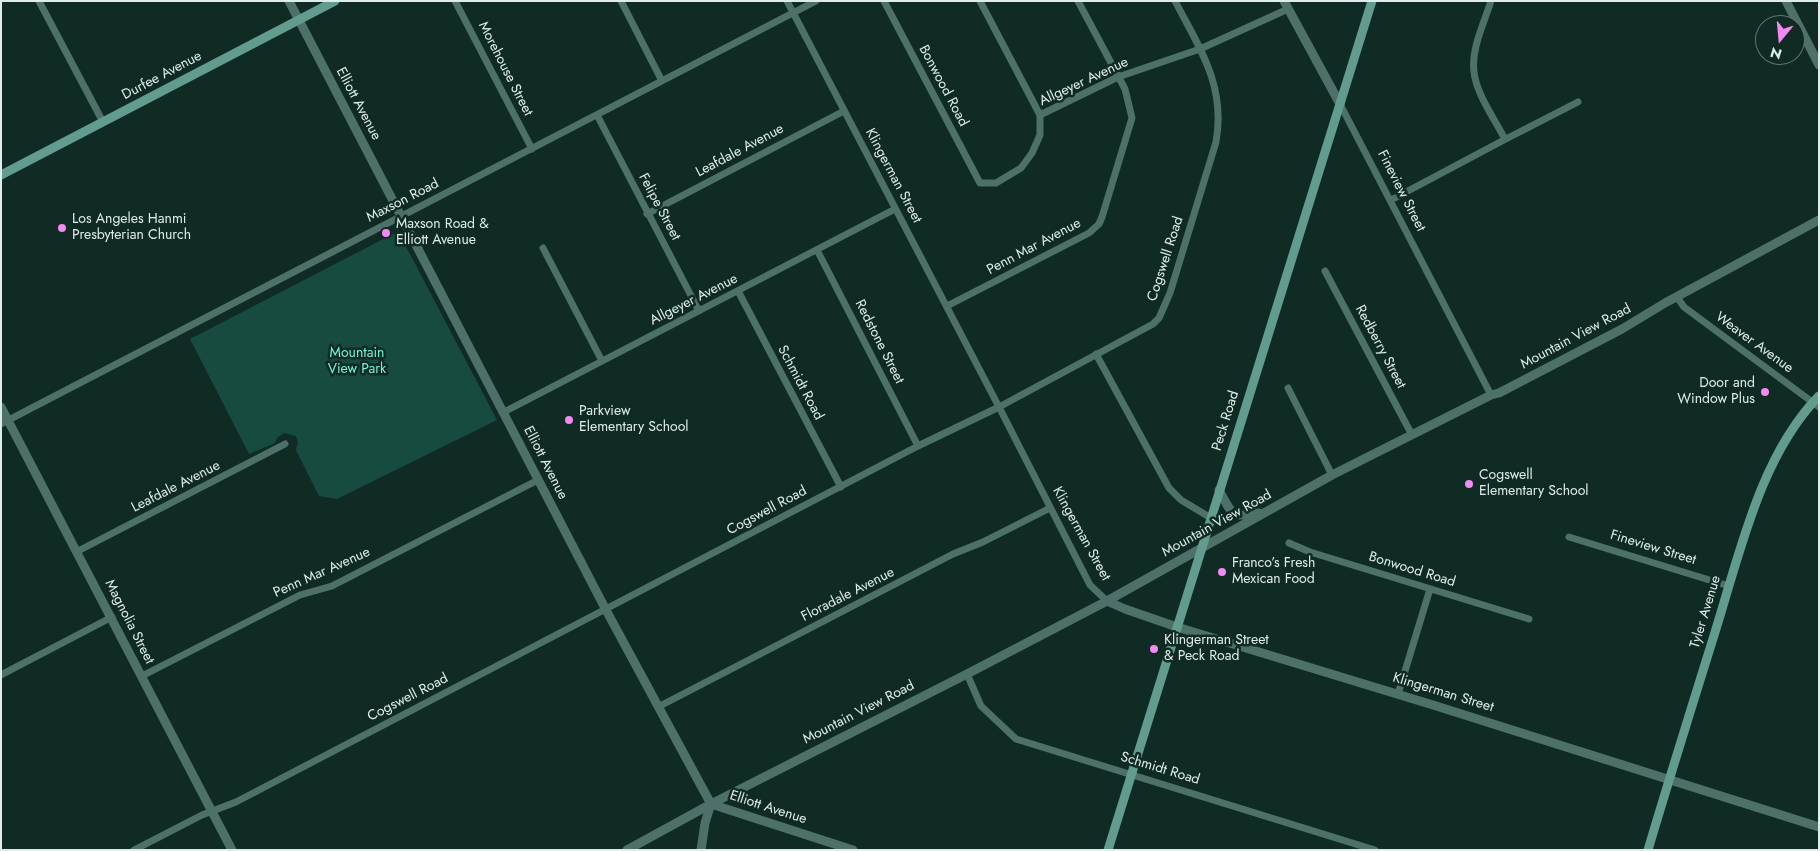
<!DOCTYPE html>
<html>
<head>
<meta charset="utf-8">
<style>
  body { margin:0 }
  #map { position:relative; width:1820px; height:851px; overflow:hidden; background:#102a24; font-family:Jost,sans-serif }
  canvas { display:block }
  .frame { position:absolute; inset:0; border:2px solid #deede9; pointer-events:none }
  .north { position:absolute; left:1755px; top:15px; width:50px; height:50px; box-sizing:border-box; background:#102a24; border:1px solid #627873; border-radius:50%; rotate:197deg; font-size:14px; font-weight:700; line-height:20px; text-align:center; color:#deede9 }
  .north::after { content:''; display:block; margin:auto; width:18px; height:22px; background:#f28af2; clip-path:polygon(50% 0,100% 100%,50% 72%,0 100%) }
</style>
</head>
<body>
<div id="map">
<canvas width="1820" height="851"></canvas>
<div class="frame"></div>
<div class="north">N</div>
</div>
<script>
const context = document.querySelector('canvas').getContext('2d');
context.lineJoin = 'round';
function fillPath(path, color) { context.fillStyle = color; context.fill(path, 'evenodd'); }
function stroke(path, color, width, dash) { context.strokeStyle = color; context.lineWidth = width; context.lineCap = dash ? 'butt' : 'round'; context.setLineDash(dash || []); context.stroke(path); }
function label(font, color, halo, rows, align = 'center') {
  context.font = font + ' Jost,sans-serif'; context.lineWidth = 5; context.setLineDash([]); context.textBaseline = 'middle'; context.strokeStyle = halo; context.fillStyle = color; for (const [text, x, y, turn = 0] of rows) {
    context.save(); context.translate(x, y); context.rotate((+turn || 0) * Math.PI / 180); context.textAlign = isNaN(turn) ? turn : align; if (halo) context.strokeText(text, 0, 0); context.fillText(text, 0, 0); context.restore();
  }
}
const green = new Path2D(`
  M395,233L400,235L497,420L337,499L319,496L296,450L298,443L296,436L284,433L277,438L275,443L249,454L190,339Z`);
const minor = new Path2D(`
  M39,1L103,122
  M455,1L532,149
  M621,1L662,81
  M787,1L999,407L1090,585L1107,601
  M884,1L980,183H996L1021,168L1032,153L1040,135V115L1118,77L1200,49L1288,9
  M980,1L1040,115
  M1491,1C1484,23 1471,49 1474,72C1476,93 1495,120 1505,139
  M1340,104L1491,395
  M597,115L699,311
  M1391,200L1502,141L1578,102
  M647,214L844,111
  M543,248L602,361
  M817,250L918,446
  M1325,271L1412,435
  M738,291L841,487
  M1677,297L1684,307L1819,407
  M947,306L1089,233L1099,224L1102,217L1132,118L1125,89L1078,1
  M1096,354L1169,488L1181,500L1211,518
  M1288,388L1332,475
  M504,412L895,209
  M1,424L816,1
  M1569,537L1729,586
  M1289,543L1310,552L1529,619
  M78,551L285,444
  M967,674L981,706L1016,739L1375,850
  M1,675L112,617
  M142,676L300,595L332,586L538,480
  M1398,694L1430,589
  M658,707L953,554L983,542L1050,508
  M134,850L202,815L236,802L918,446L999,407L1153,324L1159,318L1170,293L1216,142C1226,86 1200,49 1175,1`);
const tertiary = new Path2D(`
  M289,1L606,610L711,804L853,850
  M1284,1L1340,104
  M1786,1L1819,65
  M1,407L232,850
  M1219,490C1232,514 1231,519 1259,513
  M1107,601L1125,609L1177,627L1433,705L1819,827
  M627,850L711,804L967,674L1107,601L1332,475L1491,395L1499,393L1622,329L1665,303L1819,220
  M701,850L705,823L711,804`);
const secondary = new Path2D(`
  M1,175L335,1
  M1108,850L1372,1
  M1648,850C1670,776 1693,703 1716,629C1740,552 1761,455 1819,396`);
const markers = [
  [62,228,5,"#f28af2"],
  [386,233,5,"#f28af2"],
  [1765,392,5,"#f28af2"],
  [569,420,5,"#f28af2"],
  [1469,484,5,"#f28af2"],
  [1222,572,5,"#f28af2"],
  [1154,649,5,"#f28af2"]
];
const streetNames = [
  ["Morehouse Street",505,69,63],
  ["Durfee Avenue",162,76,-28],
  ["Allgeyer Avenue",1084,82,-25],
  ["Bonwood Road",943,86,62],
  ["Elliott Avenue",358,104,62],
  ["Leafdale Avenue",740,151,-28],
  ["Klingerman Street",893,176,62],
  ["Fineview Street",1401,191,63],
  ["Maxson Road",403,201,-27],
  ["Felipe Street",659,207,62],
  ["Penn Mar Avenue",1034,247,-28],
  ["Cogswell Road",1166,259,-72],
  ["Allgeyer Avenue",694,300,-27],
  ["Mountain View Road",1576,337,-28],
  ["Redstone Street",879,342,63],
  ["Weaver Avenue",1754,343,36],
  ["Redberry Street",1380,347,62],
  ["Schmidt Road",800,383,62],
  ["Peck Road",1226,421,-73],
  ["Elliott Avenue",545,463,63],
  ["Leafdale Avenue",176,487,-27],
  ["Cogswell Road",767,511,-28],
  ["Mountain View Road",1217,524,-29],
  ["Klingerman Street",1081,534,61],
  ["Fineview Street",1653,548,17],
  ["Bonwood Road",1412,570,17],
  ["Penn Mar Avenue",322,573,-24],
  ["Floradale Avenue",848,595,-27],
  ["Tyler Avenue",1706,612,-73],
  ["Magnolia Street",129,622,63],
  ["Klingerman Street",1443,693,17],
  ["Cogswell Road",408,698,-27],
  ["Mountain View Road",859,713,-27],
  ["Schmidt Road",1160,769,17],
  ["Elliott Avenue",768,808,18]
];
const poiNames = [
  ["Los Angeles Hanmi",72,220],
  ["Presbyterian Church",72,236],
  ["Maxson Road &",396,225],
  ["Elliott Avenue",396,241],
  ["Door and",1755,384,"right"],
  ["Window Plus",1755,400,"right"],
  ["Parkview",579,412],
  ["Elementary School",579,428],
  ["Cogswell",1479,476],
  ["Elementary School",1479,492],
  ["Franco’s Fresh",1232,564],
  ["Mexican Food",1232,580],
  ["Klingerman Street",1164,641],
  ["& Peck Road",1164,657]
];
const parkNames = [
  ["Mountain",357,354],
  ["View Park",357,370]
];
fillPath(green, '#184b40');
stroke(minor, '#4d7068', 7);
stroke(tertiary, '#4d7068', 9);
stroke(secondary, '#629c8e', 9);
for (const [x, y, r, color] of markers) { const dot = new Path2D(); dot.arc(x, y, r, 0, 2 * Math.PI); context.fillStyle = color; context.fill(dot); stroke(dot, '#102a24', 2); }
label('14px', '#deede9', '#102a24', streetNames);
label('14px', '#deede9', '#102a24', poiNames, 'left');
label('14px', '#70f6d9', '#102a24', parkNames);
</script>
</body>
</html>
